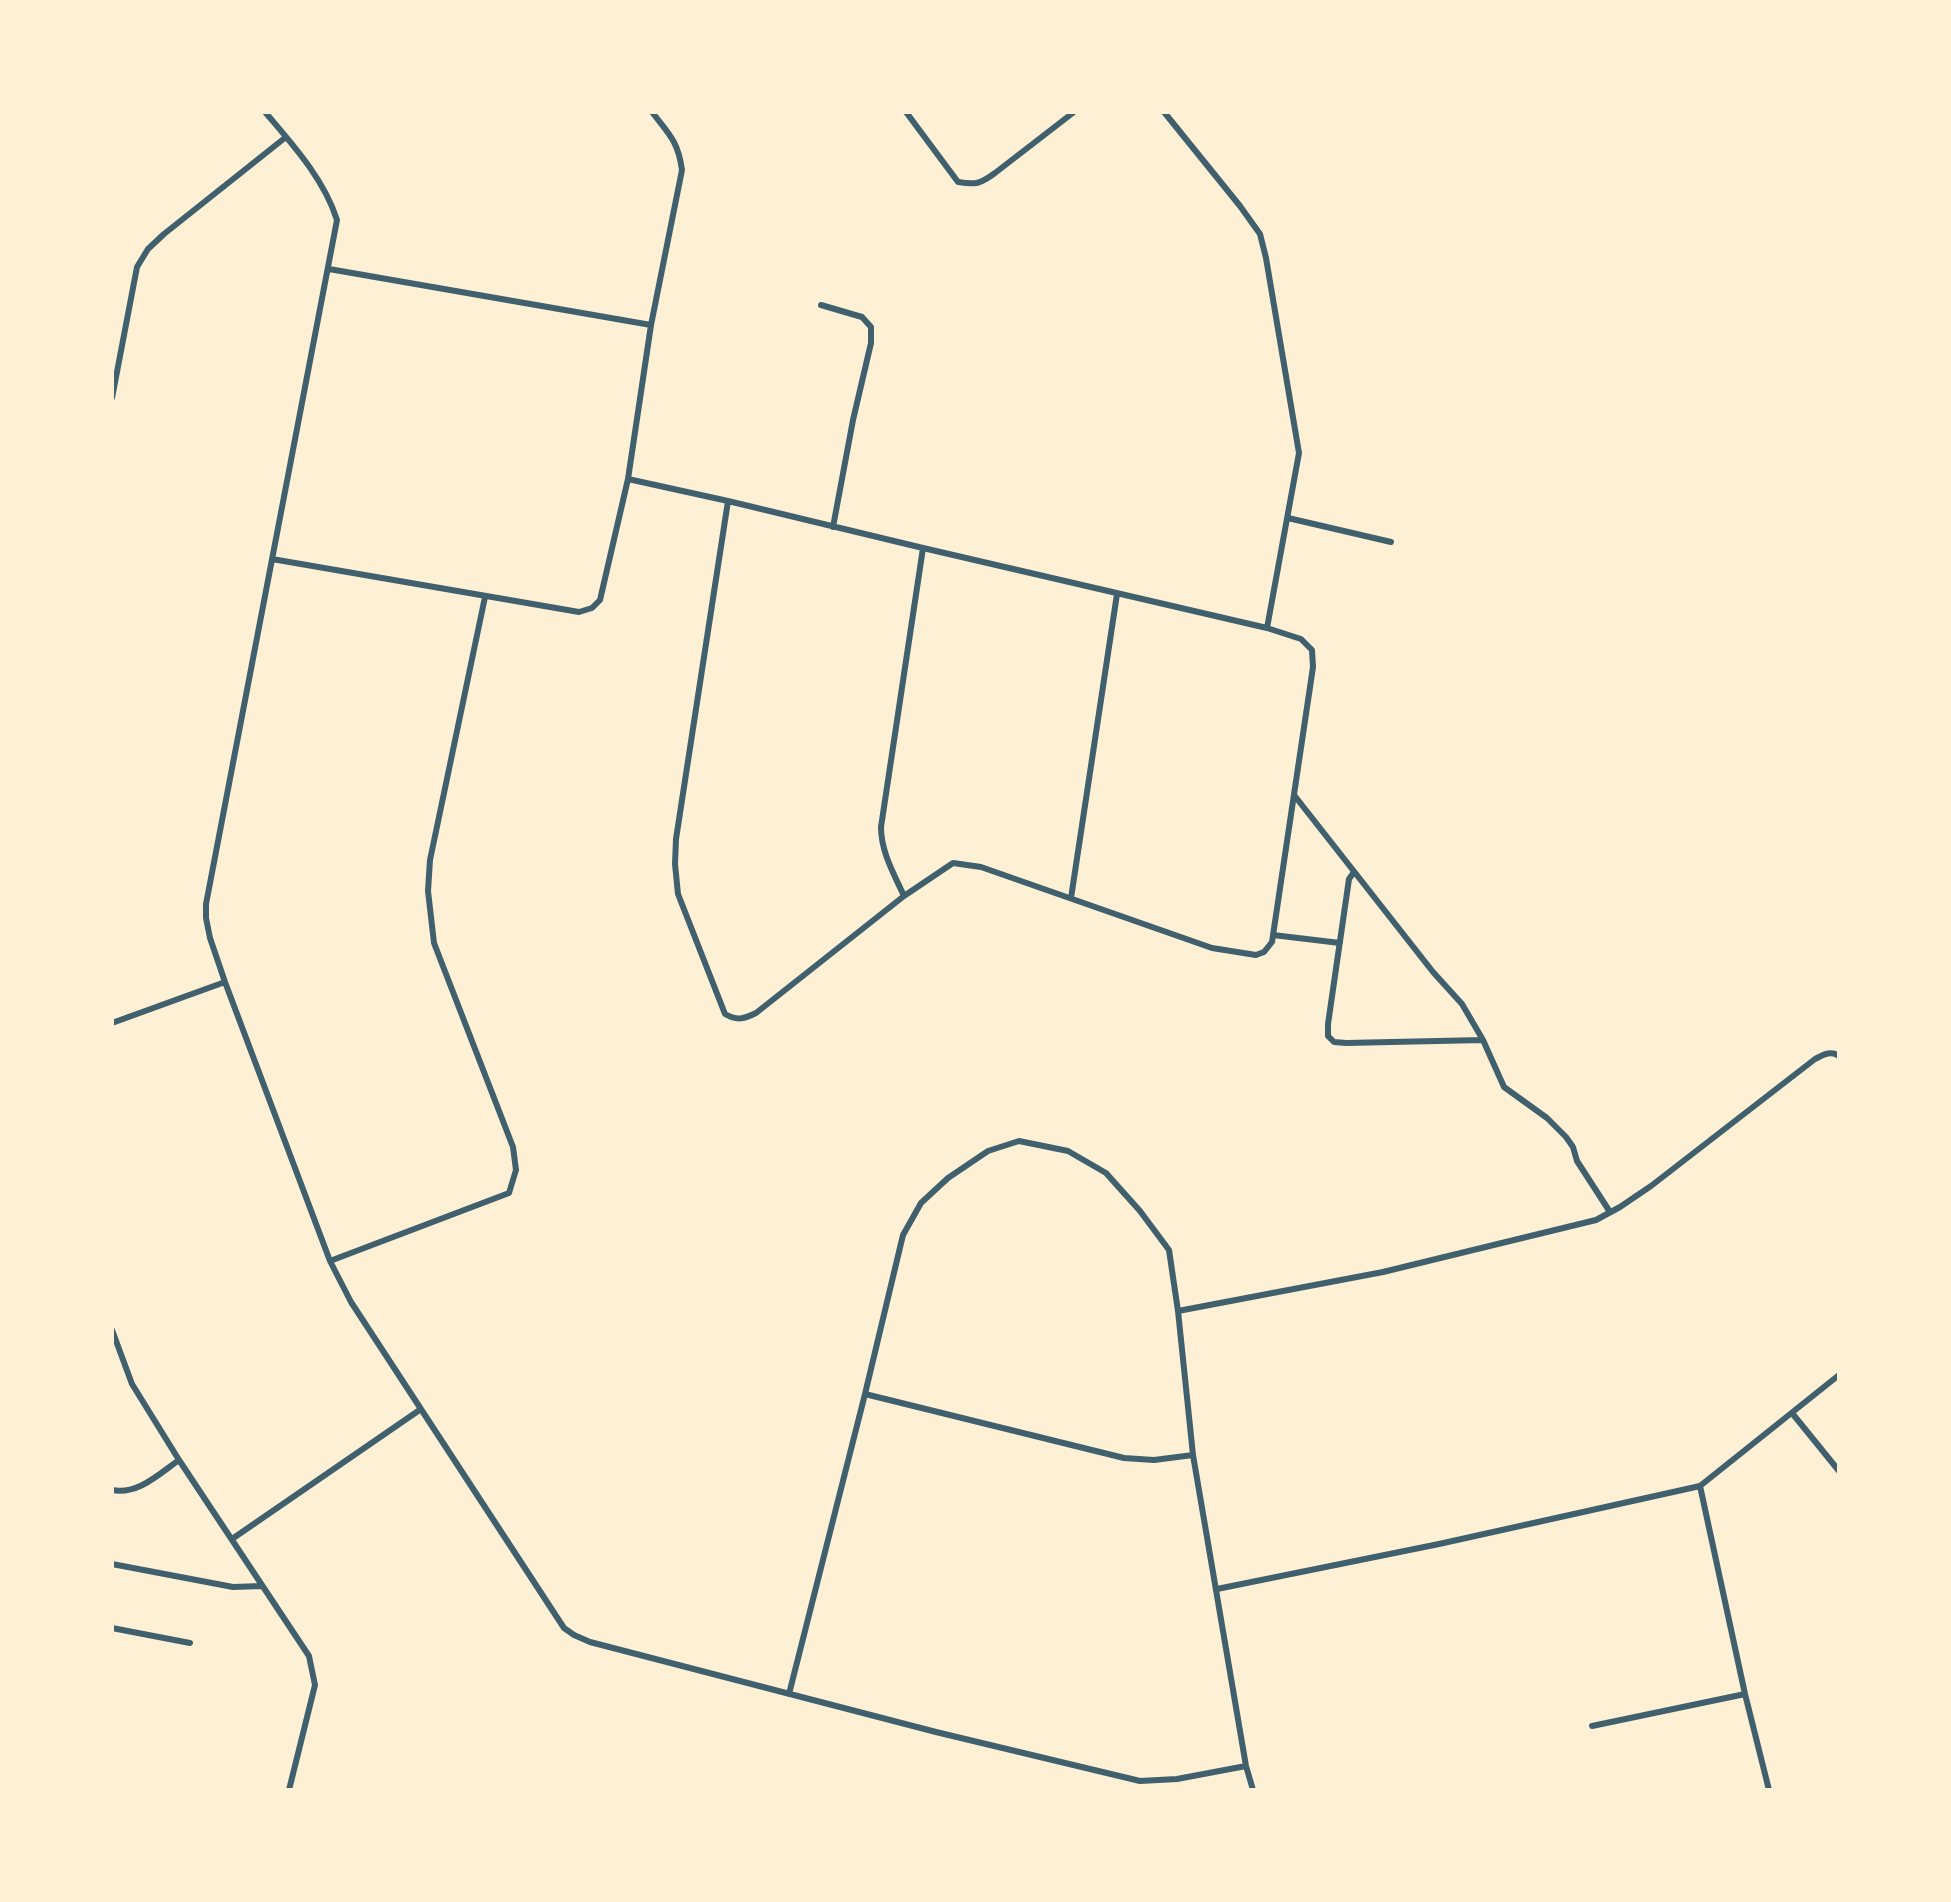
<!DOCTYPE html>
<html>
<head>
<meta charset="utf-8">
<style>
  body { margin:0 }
  #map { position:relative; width:1951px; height:1902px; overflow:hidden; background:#fdf0d5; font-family:"Archivo Narrow",sans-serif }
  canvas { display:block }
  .frame { position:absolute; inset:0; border:114px solid #fdf0d5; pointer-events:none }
</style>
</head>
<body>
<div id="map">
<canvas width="1951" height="1902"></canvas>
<div class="frame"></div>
</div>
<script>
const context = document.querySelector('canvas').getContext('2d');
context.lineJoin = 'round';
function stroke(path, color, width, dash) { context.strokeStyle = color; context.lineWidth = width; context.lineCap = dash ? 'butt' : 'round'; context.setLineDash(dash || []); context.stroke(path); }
const minor = new Path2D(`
  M265,112C293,145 324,179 337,220L206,904V918L210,938L225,982L330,1261L351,1302L564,1628L574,1635L590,1642L936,1732L1140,1781L1177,1779L1246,1766
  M906,112L958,182C976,185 980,184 995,173L1074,112
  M1164,112L1240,206L1260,234L1266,258L1299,453L1267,628
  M329,269L651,325
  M821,305L862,317L871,327V343L853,420L833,527
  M112,398L137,267L148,249L164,234L286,137
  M628,479L728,501L923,548L1267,628L1301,639L1312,650L1313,667L1272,942L1264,952L1256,955L1212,948L981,867L953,863L904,896L756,1013C744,1019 737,1021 725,1014L678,894L675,864L676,839L728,501
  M1288,518L1391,542
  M272,559L579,612L592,608L600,600L628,479L651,325L682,170C678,141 669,134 652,112
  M1294,795L1433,972L1462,1004L1483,1040
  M1354,872L1349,879L1328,1024V1036L1334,1042L1346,1043L1483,1040L1504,1087L1547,1118L1566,1137L1573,1147L1577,1161L1610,1212
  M904,896C894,874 881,852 881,827L923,548
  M1071,898L1117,594
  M1273,935L1340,943
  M112,1023L225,982
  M330,1261L509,1193L516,1170L513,1147L434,943L428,891L430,860L485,597
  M1178,1311L1383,1272L1596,1220L1620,1207L1651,1186L1815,1059C1823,1055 1831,1050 1839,1056
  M112,1330L132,1384L179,1460L309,1656L315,1685L289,1790
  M865,1394L1124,1458L1154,1460L1193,1455
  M1792,1413L1839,1471
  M1700,1486L1745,1694L1769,1790
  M112,1490C138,1495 159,1474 179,1460
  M232,1539L421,1409
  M112,1564L233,1587L262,1586
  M1217,1589L1439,1544L1700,1486L1839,1375
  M112,1628L190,1643
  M789,1694L865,1394L903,1235L921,1203L948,1178L988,1151L1019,1141L1068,1151L1106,1173L1140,1211L1169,1250L1178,1311L1193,1455L1246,1766L1253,1790
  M1592,1726L1745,1694`);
stroke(minor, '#3f606c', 6);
</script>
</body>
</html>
